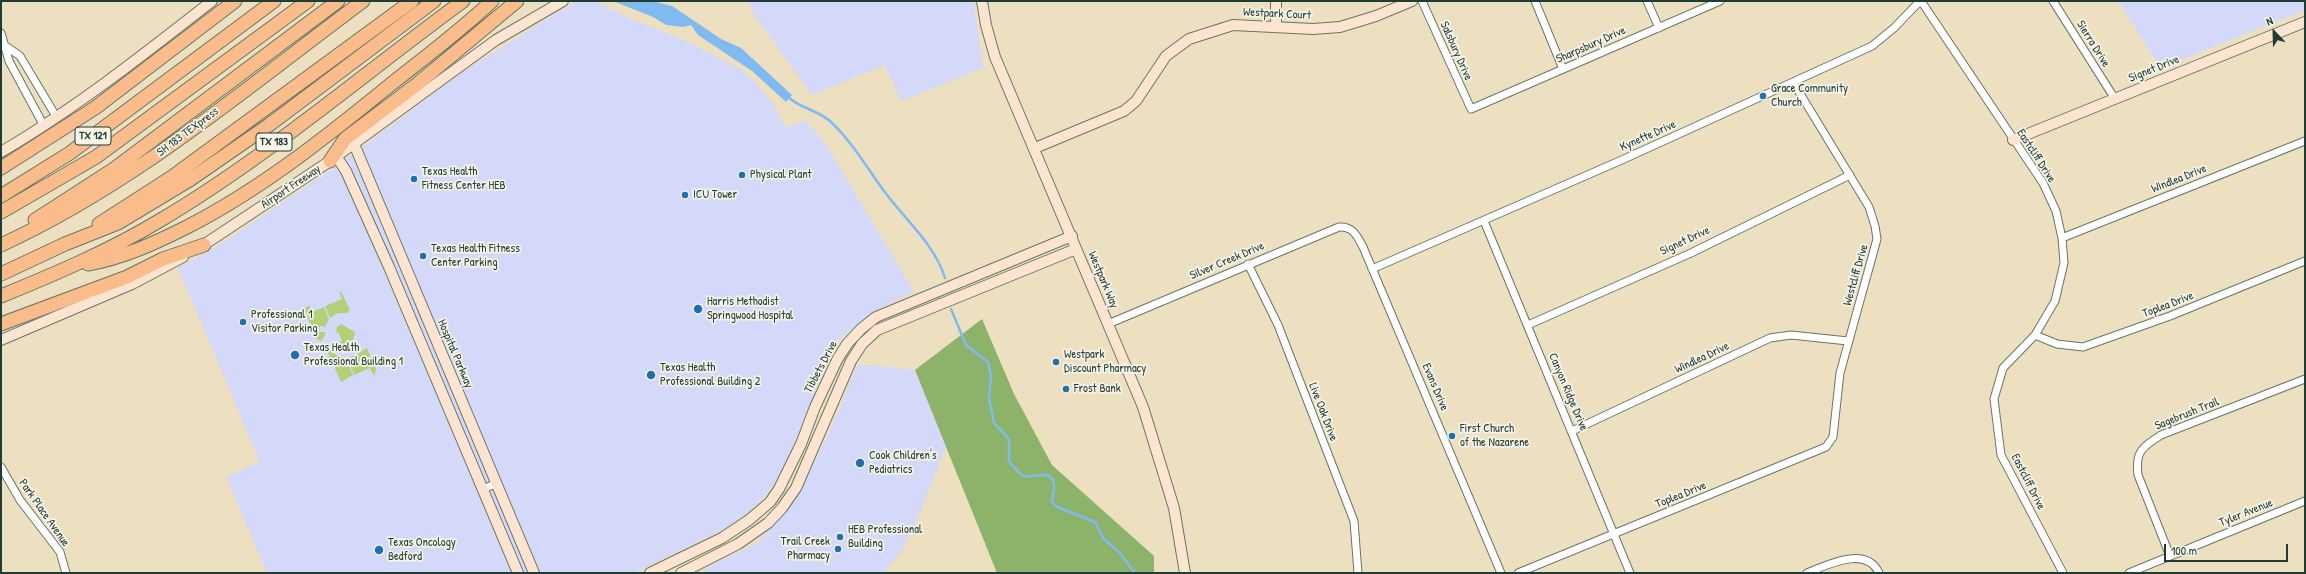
<!DOCTYPE html>
<html>
<head>
<meta charset="utf-8">
<style>
  body { margin:0 }
  #map { position:relative; width:2306px; height:574px; overflow:hidden; background:#ede0c0; font-family:"Patrick Hand",sans-serif }
  canvas { display:block }
  .frame { position:absolute; inset:0; border:2px solid #1f3d34; pointer-events:none }
  .north { position:absolute; left:2254px; top:12px; width:40px; height:40px; -webkit-text-stroke:3px #f7f3e8; paint-order:stroke; rotate:337deg; font-size:11px; font-weight:700; line-height:16px; text-align:center; color:#1f3d34 }
  .north::after { content:''; display:block; margin:auto; width:14px; height:18px; background:#1f3d34; clip-path:polygon(50% 0,100% 100%,50% 72%,0 100%) }
  .scale { position:absolute; left:2164px; top:544px; width:124px; height:18px; box-sizing:border-box; border:2px solid #1f3d34; border-top:0; padding-left:5px; font-size:12px; line-height:14px; white-space:nowrap; color:#1f3d34; -webkit-text-stroke:3px #f7f3e8; paint-order:stroke }
</style>
</head>
<body>
<div id="map">
<canvas width="2306" height="574"></canvas>
<div class="frame"></div>
<div class="north">N</div>
<div class="scale">100 m</div>
</div>
<script>
const context = document.querySelector('canvas').getContext('2d');
context.lineJoin = 'round';
function fillPath(path, color) { context.fillStyle = color; context.fill(path, 'evenodd'); }
function stroke(path, color, width, dash) { context.strokeStyle = color; context.lineWidth = width; context.lineCap = dash ? 'butt' : 'round'; context.setLineDash(dash || []); context.stroke(path); }
function label(font, color, halo, rows, align = 'center') {
  context.font = font + ' "Patrick Hand",sans-serif'; context.lineWidth = 3.5; context.setLineDash([]); context.textBaseline = 'middle'; context.strokeStyle = halo; context.fillStyle = color; for (const [text, x, y, turn = 0] of rows) {
    context.save(); context.translate(x, y); context.rotate((+turn || 0) * Math.PI / 180); context.textAlign = isNaN(turn) ? turn : align; if (halo) context.strokeText(text, 0, 0); context.fillText(text, 0, 0); context.restore();
  }
}
const built = new Path2D(`
  M576,1H596L626,17L688,42L740,69L757,84L773,104L786,128L805,120L826,144L914,292L872,312L839,340L830,356L787,461L777,482L766,495L741,519L730,526L634,573H267L226,477L260,462L178,268L227,240L349,157L464,71Z
  M748,1H974L983,68L901,101L885,65L812,95L755,16Z
  M2118,1H2305V10L2161,68Z
  M858,364L915,370L946,447L919,515L901,552L884,573H706L704,569L757,543L784,514L799,492L827,437Z`);
const green = new Path2D(`
  M339,291L342,293L350,310L347,313H338L330,318L325,306L342,299Z
  M309,306L312,312L324,307L329,319L325,327L320,326L319,332H325V335L321,341L316,339L304,308Z
  M341,324L355,332L352,344L349,347L342,345L340,342L342,341L338,332L336,333L337,327Z
  M326,348L338,356L346,358L353,375L341,382Z
  M367,348L376,369L374,376L370,368L354,375L348,358L356,355Z`);
const forest = new Path2D(`
  M982,319L1014,394L1052,465L1154,556V573H997L915,370Z`);
const water = new Path2D(`
  M613,1H652L672,6L721,39L741,48L792,95L786,102L752,71L698,35L691,25L683,27L666,25L653,17Z`);
const stream = new Path2D(`
  M788,97C801,109 819,110 832,123C853,143 867,168 884,191C905,220 934,243 945,278
  M951,309L966,345L988,362L991,376L989,399L994,423L1009,439V461C1028,485 1024,474 1048,475C1058,483 1053,490 1052,502L1057,507L1095,522L1104,539L1119,552L1135,573`);
const street = new Path2D(`
  M1422,1L1471,109L1720,1
  M1535,1L1563,69
  M1647,1L1659,28
  M1921,1L2043,183L2056,211L2062,238L2064,263L2055,301L2035,335L2003,368L1994,399L2001,455L2063,573
  M2053,1L2115,99
  M1,33L9,61L44,126
  M7,47L20,56L57,118
  M1484,221L1630,573
  M2062,238L2305,141
  M1248,264L1278,325L1354,521L1358,573
  M1372,269L1624,159L1872,46L1894,28L1920,1
  M1108,324L1339,227C1353,226 1357,236 1363,247L1501,573
  M1528,325L1691,253L1850,175
  M2035,335L2057,344L2083,347L2170,316L2305,261
  M1572,431L1770,338L1791,335L1848,341
  M1,467L20,500L60,552L66,573
  M483,489L495,484
  M2170,556L2138,475C2135,452 2142,447 2161,435L2305,379
  M1518,573L1826,447L1833,437L1840,373L1877,239L1875,226L1869,207L1793,82
  M1807,573C1827,565 1866,545 1879,573
  M2129,573L2305,501`);
const secondary = new Path2D(`
  M982,1L986,25L995,57L1143,407L1174,508L1185,573
  M1276,1V27
  M2013,140L2305,22
  M354,144L534,573
  M1035,148L1124,111L1136,101L1166,56L1189,39L1233,25L1313,29L1340,27L1376,16L1412,1
  M1,152C76,108 143,55 212,1
  M336,156L346,171L389,267L518,573
  M199,248L330,161L496,40L563,1
  M1,340L132,284L183,257
  M650,573L722,538L749,520L770,502L779,489L801,444L815,407L837,360L847,344L861,329L876,317L1072,236
  M681,573L738,544L768,523L782,508L796,488L851,361L862,344L877,330L1076,249`);
const highway = new Path2D(`
  M330,161L345,139L416,85L517,1
  M1,168L95,108L235,1
  M1,196L70,153L274,1
  M1,212L96,157L308,1
  M35,220L114,169L338,1
  M99,224L172,177L412,1
  M1,245C134,184 246,88 363,1
  M88,264C123,258 155,243 187,227C261,189 325,138 390,85C424,58 460,31 492,1
  M1,274L65,244L118,223L191,179L269,125L434,1
  M1,296C55,274 109,251 159,221C267,157 362,75 463,1
  M1,324L127,277L163,259L204,245`);
const markers = [
  [1763,96,4,"#1f6fb2"],
  [742,175,4,"#1f6fb2"],
  [414,179,4,"#1f6fb2"],
  [685,195,4,"#1f6fb2"],
  [423,256,4,"#1f6fb2"],
  [698,309,5,"#1f6fb2"],
  [243,322,4,"#1f6fb2"],
  [295,355,5,"#1f6fb2"],
  [1056,362,4,"#1f6fb2"],
  [651,375,5,"#1f6fb2"],
  [1066,389,4,"#1f6fb2"],
  [1452,436,4,"#1f6fb2"],
  [860,463,5,"#1f6fb2"],
  [840,537,4,"#1f6fb2"],
  [838,549,4,"#1f6fb2"],
  [379,550,5,"#1f6fb2"]
];
const shields = [
  [93,136,36],
  [274,142,36]
];
const shieldNames = [
  ["TX 121",93,136],
  ["TX 183",274,142]
];
const streetNames = [
  ["Westpark Court",1277,14,3],
  ["Sierra Drive",2093,44,58],
  ["Sharpsbury Drive",1591,45,-24],
  ["Salsbury Drive",1456,51,66],
  ["Signet Drive",2154,69,-22],
  ["SH 183 TEXpress",188,132,-37],
  ["Kynette Drive",1648,136,-24],
  ["Eastcliff Drive",2036,156,57],
  ["Windlea Drive",2179,179,-22],
  ["Airport Freeway",291,187,-34],
  ["Signet Drive",1685,241,-25],
  ["Silver Creek Drive",1227,261,-23],
  ["Westcliff Drive",1856,275,-74],
  ["Westpark Way",1103,280,67],
  ["Toplea Drive",2168,305,-21],
  ["Hospital Parkway",455,354,67],
  ["Windlea Drive",1702,358,-25],
  ["Tibbets Drive",821,367,-62],
  ["Evans Drive",1435,387,67],
  ["Canyon Ridge Drive",1568,392,67],
  ["Live Oak Drive",1323,412,69],
  ["Sagebrush Trail",2187,414,-22],
  ["Eastcliff Drive",2028,482,63],
  ["Toplea Drive",1681,495,-22],
  ["Park Place Avenue",44,513,55],
  ["Tyler Avenue",2246,513,-22]
];
const poiNames = [
  ["Grace Community",1771,89],
  ["Church",1771,103],
  ["Texas Health",422,172],
  ["Fitness Center HEB",422,186],
  ["Physical Plant",750,175],
  ["ICU Tower",693,195],
  ["Texas Health Fitness",431,249],
  ["Center Parking",431,263],
  ["Harris Methodist",707,302],
  ["Springwood Hospital",707,316],
  ["Professional 1",251,315],
  ["Visitor Parking",251,329],
  ["Texas Health",304,348],
  ["Professional Building 1",304,362],
  ["Westpark",1064,355],
  ["Discount Pharmacy",1064,369],
  ["Texas Health",660,368],
  ["Professional Building 2",660,382],
  ["Frost Bank",1074,389],
  ["First Church",1460,429],
  ["of the Nazarene",1460,443],
  ["Cook Children's",869,456],
  ["Pediatrics",869,470],
  ["HEB Professional",848,530],
  ["Building",848,544],
  ["Trail Creek",830,542,"right"],
  ["Pharmacy",830,556,"right"],
  ["Texas Oncology",388,543],
  ["Bedford",388,557]
];
fillPath(built, '#d4d8f9');
fillPath(green, '#b1d179');
fillPath(forest, '#8cb369');
fillPath(water, '#7fbaf1');
stroke(stream, '#7fbaf1', 2.5);
stroke(street, '#677665', 9);
stroke(secondary, '#677665', 12);
stroke(highway, '#677665', 15);
stroke(street, '#fff', 7);
stroke(secondary, '#fde4d0', 10);
stroke(highway, '#f9bc8a', 13);
for (const [x, y, r, color] of markers) { const dot = new Path2D(); dot.arc(x, y, r, 0, 2 * Math.PI); context.fillStyle = color; context.fill(dot); stroke(dot, '#f7f3e8', 1.5); }
for (const [x, y, w] of shields) { const box = new Path2D(); box.roundRect(x - w / 2, y - 9, w, 18, 3); context.fillStyle = '#f7f3e8'; context.fill(box); stroke(box, '#1f3d34', 1); }
label('bold 11px', '#1f3d34', null, shieldNames);
label('12px', '#1f3d34', '#f7f3e8', streetNames);
label('12px', '#1f3d34', '#f7f3e8', poiNames, 'left');
</script>
</body>
</html>
